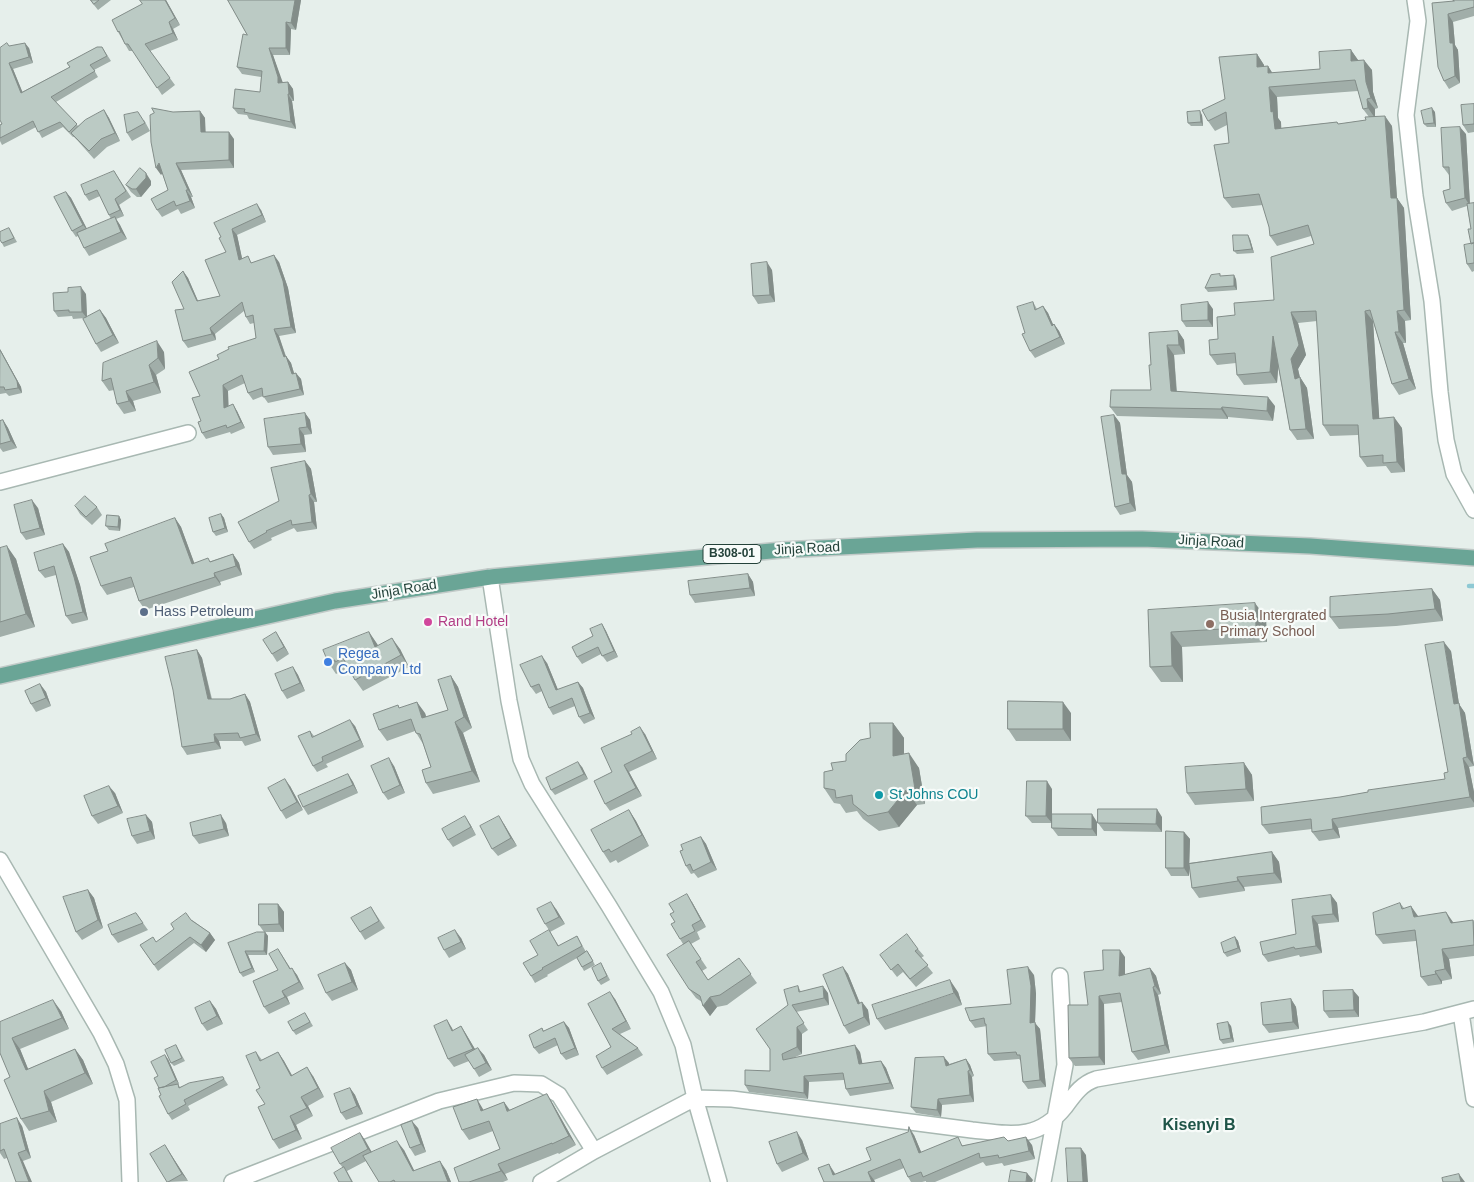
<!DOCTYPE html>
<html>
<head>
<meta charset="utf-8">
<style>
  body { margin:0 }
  canvas { display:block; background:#e6efeb }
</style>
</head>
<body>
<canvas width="1474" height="1182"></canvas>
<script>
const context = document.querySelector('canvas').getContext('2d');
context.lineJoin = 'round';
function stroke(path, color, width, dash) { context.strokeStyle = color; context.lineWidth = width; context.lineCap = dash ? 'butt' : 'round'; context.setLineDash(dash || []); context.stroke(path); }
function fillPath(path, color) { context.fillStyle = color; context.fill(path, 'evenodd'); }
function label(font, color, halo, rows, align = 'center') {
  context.font = font + ' Helvetica,sans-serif'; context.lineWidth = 4.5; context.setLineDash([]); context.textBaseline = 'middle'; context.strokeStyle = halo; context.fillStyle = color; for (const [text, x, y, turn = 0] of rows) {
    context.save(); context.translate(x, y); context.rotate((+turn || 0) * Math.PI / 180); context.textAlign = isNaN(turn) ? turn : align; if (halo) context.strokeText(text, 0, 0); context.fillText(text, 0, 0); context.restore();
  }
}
const stream = new Path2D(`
  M1469,586H1474`);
const minor = new Path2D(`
  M1415,0L1418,21L1406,115L1415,196L1432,301L1440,392L1446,440L1454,474L1474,510
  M0,482L188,433
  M490,577L509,701L521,759L532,784L609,906L661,992L683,1045L695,1098L719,1182
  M0,860L101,1033L116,1064L127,1100L130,1182
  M1461,1013L1474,1099
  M232,1182L439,1101L514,1083L541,1084L559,1095L594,1151
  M541,1182L594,1151L695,1098L732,1099L972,1130C1010,1134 1038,1141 1065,1107C1074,1095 1081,1084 1096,1079L1424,1022L1474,1009
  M1043,1182L1065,1065L1060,976`);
const major = new Path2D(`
  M0,676L335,601L490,577L782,550L977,540L1142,539L1310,546L1474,558`);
const wall = new Path2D(`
  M90,0H111L98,10Z
  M166,0L180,25L173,29L178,40L150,51L175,85L162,95L133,51H129L118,32Z
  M228,0H301L296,30L291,29L290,55H273L282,83L288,82L293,89L294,101H292L296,129L249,119L247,115L238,114L233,108L260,92L261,77L242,74L237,67L247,35Z
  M1474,0V16L1453,22L1455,45L1458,50L1460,83L1449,89L1444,81L1432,3Z
  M9,46L29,48L33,63L13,69L22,92L70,67L67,63L102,47L111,61L94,70L98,77L56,102L78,126L104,110L109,118L120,141L107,147L94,159L77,140L74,137H73L63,127L42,138L36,127L2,145L0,141V125L2,124Z
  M1351,50L1358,60L1372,70L1373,92L1378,108L1375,109V117L1392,126L1397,198L1404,208L1411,320L1405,321L1406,343H1403L1416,389L1399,395L1392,384L1373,321L1379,418L1402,428L1405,472L1391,473L1386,466L1367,467L1360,457L1358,435L1330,436L1323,425L1317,321L1298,323L1306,355L1298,369L1300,377L1307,388L1314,439L1297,440L1290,430L1278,366L1277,383L1244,385L1237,375L1236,363L1217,365L1210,355L1218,339L1235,315L1274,300L1314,244L1311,236L1277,246L1270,236L1269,227L1263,205L1232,208L1224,198L1229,143L1227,125L1215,131L1208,121L1225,99L1257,54L1264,65V67L1268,66L1272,73L1320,69ZM1358,91L1363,109L1369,117L1366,120L1338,124L1337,122L1281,128V122L1278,118L1277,97Z
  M1474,104V132L1468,133L1463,125Z
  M200,111L205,118V132L234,139V168L181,170L193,197H191L195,208L181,214L178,209L162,217L157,210L168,190L162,173L161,175L173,112Z
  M1435,112L1436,127H1427L1424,124Z
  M1202,115L1203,126H1191L1188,123Z
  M144,120L150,131L132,141L127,133Z
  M1466,134L1470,204L1474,203V271L1472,272L1467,264L1471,244V229L1467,206L1452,211L1446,203L1450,189L1449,175L1443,167Z
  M114,171L131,197L119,205L124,216L116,219L120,225L127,239L89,256L84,248L78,236L76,237L72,231L66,192L71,198L87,229L111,219L109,215L100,196L89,201L85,195Z
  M151,181V185L141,197H137L131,192L126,185Z
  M261,210L266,222L237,235L242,259L252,263L279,262L288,288L296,333L279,336L286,356L291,363L294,373L301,379L304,395L268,403L263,396L253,400L248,393L245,383L228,391V406L237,411L245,428L231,434L230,432L206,439L202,433L200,396L219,359L256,338L254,323L250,324L246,317L244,311L215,334L216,340L188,348L183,341L184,309L183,271L188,278L198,301L220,296L226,252L221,237L214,223Z
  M9,228L17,242L4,247L2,243Z
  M1250,239L1254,253L1237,254L1234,251Z
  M772,270L775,302L758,304L753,296Z
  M1236,279L1237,290L1208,292L1205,288Z
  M86,294L87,317L100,310L106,318L119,343L101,352L96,344L85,318L73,319L72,316L58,317L54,311Z
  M1033,302L1037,309L1043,306L1048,313L1053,325L1054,324L1059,331L1065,344L1035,358L1030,351L1025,333Z
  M1213,309V327H1186L1182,321Z
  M1178,331L1184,340L1185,354L1174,355L1177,391L1275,406L1273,421L1228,417V419L1117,416L1110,407L1151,390V365Z
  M0,349L21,387L22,393L9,396L6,393L0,394Z
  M164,352L165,369L156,375L161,393L133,401L136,411L124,414L117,404L114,390L109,391L102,381Z
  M305,413L310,420L312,434L304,435L306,452L273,455L268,447Z
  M1114,415L1120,423L1127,475L1132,482L1136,511L1120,515L1115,507Z
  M3,420L8,428L17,448L3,452L0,448V421Z
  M305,461L311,469L317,502H314L317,529L297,532L294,528L271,538L272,540L254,549L249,542L279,501Z
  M75,506L97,507L102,515L92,525L80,514Z
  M38,508L45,535L26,540L21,533Z
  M221,514L224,518L228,532L216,536L213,532Z
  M119,516L121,520L120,531L109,530L106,526Z
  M175,518L181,527L194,563L211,561L233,554L239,563L242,575L220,582L221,585L145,610L139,601L134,587L107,595L101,586L108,551Z
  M63,544L69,552L80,585L88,620L72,624L66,616L56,575L45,578L39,571Z
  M0,548L16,559L35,627L0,637Z
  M748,574L753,582L755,596L695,603L690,595Z
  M1432,589L1440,600L1443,621L1396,626L1339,629L1330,617Z
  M1148,610L1266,618L1267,642L1182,647L1183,682H1161L1150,667Z
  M602,624L606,631L618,657L607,662L601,654L582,664L577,657Z
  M369,632L378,645L400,649L409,667L363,691L355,680L350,670L344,673L342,671L336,674L328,662Z
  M281,640L289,654L277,662L272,654Z
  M197,650L202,658L212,699H230L245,694L250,702L261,741L245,746L242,741H219L221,749L187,755L182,747Z
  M1451,651L1459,704L1465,713L1474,766L1469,767L1474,792V807L1338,828L1340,838L1319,841L1312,832V829L1269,834L1262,825L1340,797L1445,779L1448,772Z
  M547,663L558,690L578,682L583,688L595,719L584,724L579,717L575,706L553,715L549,708L542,691L536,694L531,687Z
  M293,667L298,675L305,691L287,699L282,691Z
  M451,676L458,687L472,728L463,733L480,782L433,794L426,783L431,767L423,744L415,731L387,741L379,730L400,708L425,713L426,717L448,710Z
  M40,684L46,692L51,706L36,712L31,704Z
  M1071,713V741H1016L1008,729Z
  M893,723L904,738V754L919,768L925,804L917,805L899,827L879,831L863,819L857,811L846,813L840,804L834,803L824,788L833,770L846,761L870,738Z
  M355,726L364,747L326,764L328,767L317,772L313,766L310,731L314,736Z
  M632,734H645L657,759L629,772L642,796L610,811L605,804L612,772Z
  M1244,763L1252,775L1254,801L1195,805L1187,793Z
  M394,766L405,793L388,800L383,793Z
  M582,767L588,779L555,795L551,790Z
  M348,774L353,782L358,793L308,815L303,807Z
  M290,786L303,810L286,819L281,811Z
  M1052,789V823H1032L1026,816Z
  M115,793L123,813L98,824L92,816Z
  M629,810L636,821L649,846L618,863L616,860L610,863L603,852Z
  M146,815L152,822L155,839L137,844L132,836Z
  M1162,817V832L1104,831L1098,823Z
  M1097,822V836H1058L1052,828Z
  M226,823L229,836L199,844L193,836Z
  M470,824L476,835L453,847L448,840Z
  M504,824L517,846L498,856L492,849Z
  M1184,832L1190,839L1189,863L1272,852L1279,862L1282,883L1244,887L1245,891L1199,898L1192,888L1189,867V876H1171L1166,868Z
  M701,837L706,844L717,870L698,878L694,873L691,874L686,866L683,850Z
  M88,890L94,898L103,928L82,940L76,932Z
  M1331,895L1337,903L1339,922L1318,924L1322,953L1300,957L1299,955L1268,962L1263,955L1296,934Z
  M692,902L706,927L697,932L700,939L691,944L707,968L702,971L708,980L739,958L757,983L727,1005L717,1007L710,1016L703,1006L702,1002L696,998L689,989L683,944L680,939Z
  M1400,903L1404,908L1418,916L1453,922L1454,923L1473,920L1474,922V956L1449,959L1452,979L1442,981V984L1428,986L1421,977L1416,941L1383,944L1376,935Z
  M278,904L284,912V932H265L268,936L267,955H248L255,972L243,977L240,973L228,943L264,932L259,925Z
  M371,907L385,928L365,940L360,932Z
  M556,909L565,924L550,932L559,946L577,936L586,952L587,951L590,955L595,965L584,971L577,958L547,975L548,976L535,983L531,976L538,955L549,930L545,924Z
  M136,913L148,930L118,943L112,935Z
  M192,920L210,933L215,940L206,952L194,943L158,971L140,945L156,942Z
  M1235,937L1238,941L1241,952L1227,957L1224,953Z
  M461,938L466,949L449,958L444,950Z
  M278,949L291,969L297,975L304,989L287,997L290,1004L269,1014L264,1007L278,970Z
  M918,949L924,956L921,958L933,973L916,987L903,972L897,977L880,955Z
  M1125,957V975L1150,968L1156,976L1161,994L1158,995L1170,1053L1138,1060L1132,1052L1122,1002L1104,1004L1105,1065L1075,1066L1069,1058L1088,1005L1103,970Z
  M345,963L351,970L358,990L332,1001L326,993Z
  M601,963L610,980L601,985L598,981Z
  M843,967L848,974L860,1003L862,1002L868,1010L870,1025L849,1034L844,1026Z
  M1034,975L1036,994L1035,1023L1040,1029L1046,1087L1028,1089L1023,1082L1021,1061L1019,1059L994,1061L988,1054L987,1026L975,1028L970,1021L1011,1004Z
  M798,986L801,992L828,993L829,1005L796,1012L808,1030L802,1034V1054L793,1058L860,1052L862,1064L881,1061L886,1068L894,1089L850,1096L846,1089L844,1080L809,1082L808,1099L749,1092L745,1085L770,1071Z
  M958,992L962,1005L885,1030L877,1019Z
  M1359,997V1017L1329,1018L1324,1011Z
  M615,999L631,1029L620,1034L638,1048L643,1055L607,1075L602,1068L611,1047L588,1004Z
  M1291,999L1296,1007L1299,1029L1269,1033L1263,1025Z
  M210,1001L216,1009L223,1024L207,1031L202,1024Z
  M61,1011L69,1029L20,1049L28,1069L75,1049L83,1060L93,1084L51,1102L57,1122L29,1131L21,1119L10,1077L0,1022Z
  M305,1013L313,1026L296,1035L293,1031Z
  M447,1020L453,1031L461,1026L466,1034L475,1049L484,1055L492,1070L479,1077L469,1061L454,1067L448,1059Z
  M564,1022L569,1028L579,1055L566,1060L561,1054L558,1045L539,1054L534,1048L542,1028L544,1031Z
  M1231,1026L1234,1042L1223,1044L1220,1040Z
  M176,1045L185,1061L174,1066L171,1063Z
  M256,1052L262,1060L278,1052L284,1061L292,1075L313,1076L324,1097L308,1106L313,1116L296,1125L302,1139L279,1149L273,1140L265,1104Z
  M168,1059L179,1084L178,1085L180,1087L223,1077L228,1085L188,1106L190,1110L172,1120L168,1114L161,1095L158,1076Z
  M966,1059L970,1065L974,1076L972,1077L974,1102L942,1105L941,1117L916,1113L911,1107L949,1063V1064Z
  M350,1088L355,1095L363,1114L346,1120L341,1113Z
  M547,1094L553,1104L576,1145L559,1154L558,1153L505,1174L508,1180L503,1182H459L500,1149L493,1131L469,1140L462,1130L484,1110L504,1102L510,1110Z
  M0,1124L22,1126L31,1158L23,1161L7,1158L4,1159L0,1153Z
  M418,1128L426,1152L415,1156L410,1148Z
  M360,1133L372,1153L404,1150L414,1171L446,1170L451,1182H379L366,1161L347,1171L353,1182H339L343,1168L340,1164Z
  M914,1135L921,1152L964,1145L1008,1141L1032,1145L1035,1159L1004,1166L1002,1163L986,1166L983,1162L935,1182H926V1181L922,1182H911L908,1177L904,1168L874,1180L875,1182H824L834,1172L835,1174L871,1160Z
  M802,1140L809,1160L782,1172L777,1164Z
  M165,1145L170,1153L188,1181L167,1182Z`);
const shadedWall = new Path2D(`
  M165,0H166L180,25L175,18Z
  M295,0H301L296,30L291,23Z
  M1448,14L1453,22L1455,45L1458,50L1460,83L1455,76L1450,43Z
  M169,22L173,29L178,40L173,33Z
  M286,22L291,29L290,55L286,48Z
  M25,43L29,48L33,63L29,57Z
  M269,48L273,55L283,83H278Z
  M1351,50L1358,60L1351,61Z
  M1257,54L1264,65V78L1257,67Z
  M1364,60L1372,70L1373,92L1378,108L1371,98L1366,82Z
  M9,63L13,69L25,98L21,93Z
  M1268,66L1275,77L1268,73Z
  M288,82L293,89L294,101L289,94Z
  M1269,87L1277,97L1278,118L1281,122L1282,140L1275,129L1271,112Z
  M288,94L292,101L296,129L291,122Z
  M1367,99L1375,109V118L1368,108Z
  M1432,108L1435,112L1436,127L1434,123Z
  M104,110L109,118L120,141L115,133Z
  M200,111L205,118L206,139L201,132Z
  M1200,111L1202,115L1203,126L1201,122Z
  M1385,116L1392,126L1397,198L1404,208L1411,320L1404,310L1391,198Z
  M1460,127L1466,134L1470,206L1465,198Z
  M229,132L234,139V168L229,160Z
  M159,163L164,171L161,175L156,168Z
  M176,163L181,170L193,197L188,190Z
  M146,173L151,181V185L141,197L136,189Z
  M186,190L191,197L195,208L190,201Z
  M66,192L71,198L88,231L83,225Z
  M115,199L119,205L124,216L120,210Z
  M257,204L261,210L266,222L262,215Z
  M115,217L120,225L127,239L121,232Z
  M232,229L237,235L244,267L239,260Z
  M1248,235L1250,239L1254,253L1252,249Z
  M274,255L279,262L288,288L296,333L291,327Z
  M767,262L772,270L775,302L770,295Z
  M183,271L188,278L201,308L197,301Z
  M1234,275L1236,279L1237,290L1234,286Z
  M81,287L86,294L87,318L82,312Z
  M1208,302L1213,309V327L1208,320Z
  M1043,306L1048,313L1057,333L1052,326Z
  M100,310L106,318L119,343L113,335Z
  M1365,311L1373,321L1380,429L1373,419Z
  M1397,311L1405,321L1406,343L1399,332Z
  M1291,312L1298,323L1306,355L1298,369L1301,383L1300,377L1307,388L1314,439L1306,429L1295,379L1291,359Z
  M1054,324L1059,331L1065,344L1060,337Z
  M210,328L215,334L216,340L212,334Z
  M274,329L279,336L288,364L284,357Z
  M1178,331L1184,340L1185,354L1179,345Z
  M1395,332L1403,343L1416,389L1409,379Z
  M1273,336L1280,346L1277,383L1270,372Z
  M157,341L164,352L165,369L158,358Z
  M1167,345L1174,355L1177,401L1171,391Z
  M0,349L21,387L22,393L18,388Z
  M286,356L291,363L296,380L292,374Z
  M149,365L156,375L161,393L154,382Z
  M296,373L301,379L304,395L300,389Z
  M223,385L228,391L229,415L224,408Z
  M126,391L133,401L136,411L129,401Z
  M1268,397L1275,406L1273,421L1267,411Z
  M233,404L237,411L245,428L241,422Z
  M1222,407L1228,417V419L1221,409Z
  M305,413L310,420L312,434L307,427Z
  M1114,415L1120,423L1127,475L1132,482L1136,511L1130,503L1122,474Z
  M1394,417L1402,428L1405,472L1397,462Z
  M3,420L8,428L17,448L11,441Z
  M299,428L304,435L306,452L301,444Z
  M305,461L311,469L317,502L311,494Z
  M309,495L314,502L317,529L312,522Z
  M32,500L38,508L45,535L40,528Z
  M221,514L224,518L228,532L225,528Z
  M119,516L121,520L120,531L118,527Z
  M175,518L181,527L198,573L192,564Z
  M63,544L69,552L80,585L88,620L83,612Z
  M7,546L16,559L35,627L26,614Z
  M233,554L239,563L242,575L236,566Z
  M214,573L220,582L221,585L215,577Z
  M748,574L753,582L755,596L750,588Z
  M1432,589L1440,600L1443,621L1435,609Z
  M1255,603L1266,618L1267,642L1256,627Z
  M602,624L606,631L618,657L614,651Z
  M276,632L281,640L289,654L284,647Z
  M369,632L377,644L383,658L375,647Z
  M1171,632L1182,647L1183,682L1172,666Z
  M392,638L400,649L409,667L401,655Z
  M1444,642L1451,651L1459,704L1465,713L1474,766L1467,757L1454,704Z
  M197,650L202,658L213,707L208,699Z
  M542,656L547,663L561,697L556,690Z
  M293,667L298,675L305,691L300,683Z
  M451,676L458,687L472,728L464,717Z
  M578,682L583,688L595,719L590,713Z
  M40,684L46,692L51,706L46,698Z
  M245,694L250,702L261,741L256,734Z
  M417,702L425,713L430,729L422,718Z
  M1063,702L1071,713V741L1063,729Z
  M350,720L355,726L364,747L360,740Z
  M455,722L463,733L480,782L472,771Z
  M893,723L904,738V771L893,756Z
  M640,727L645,734L657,759L652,751Z
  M214,734L219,741L221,749L215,742Z
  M909,753L919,768L925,804L915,789Z
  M389,758L394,766L405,793L400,785Z
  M1463,758L1469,767L1474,792V803L1470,797Z
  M578,762L582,767L588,779L584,774Z
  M1244,763L1252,775L1254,801L1246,789Z
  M624,765L629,772L642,796L636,788Z
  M348,774L353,782L358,793L353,785Z
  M285,779L290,786L303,810L297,802Z
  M1047,781L1052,789V823L1046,816Z
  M109,786L115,793L123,813L118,806Z
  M906,790L917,805L899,827L888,812Z
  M1157,809L1162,817V832L1156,824Z
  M629,810L636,821L649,846L642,835Z
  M1092,814L1097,822V836L1092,829Z
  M146,815L152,822L155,839L150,831Z
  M221,815L226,823L229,836L224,829Z
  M465,816L470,824L476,835L471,827Z
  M499,816L504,824L517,846L511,838Z
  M1332,819L1338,828L1340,838L1333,829Z
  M1184,832L1190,839L1189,876L1184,868Z
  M701,837L706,844L717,870L711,862Z
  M1272,852L1279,862L1282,883L1274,873Z
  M1237,877L1244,887L1245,891L1238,881Z
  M88,890L94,898L103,928L98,920Z
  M687,894L692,902L706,927L701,920Z
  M1331,895L1337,903L1339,922L1333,914Z
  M551,902L556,909L565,924L559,917Z
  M278,904L284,912V932L279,924Z
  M1411,906L1418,916L1414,917Z
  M1446,912L1453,922L1458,933L1451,923Z
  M1312,916L1318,924L1322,953L1316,946Z
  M455,930L461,938L466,949L461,942Z
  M265,932L268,936L267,955L264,951Z
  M210,933L215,940L206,952L201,945Z
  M1235,937L1238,941L1241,952L1238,948Z
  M1442,949L1449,959L1452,979L1445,969Z
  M1120,950L1125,957V984L1119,976Z
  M245,951L248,955L255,972L252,968Z
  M345,963L351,970L358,990L352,982Z
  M843,967L848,974L863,1011L858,1004Z
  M1028,967L1034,975L1036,994L1035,1023L1040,1029L1046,1087L1040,1080L1030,1023Z
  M292,968L297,975L304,989L299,982Z
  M1150,968L1156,976L1161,994L1155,986Z
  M1435,971L1442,981V984L1436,974Z
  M950,980L958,992L962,1005L954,993Z
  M823,986L828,993L829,1005L824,998Z
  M1153,987L1158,995L1170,1053L1165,1045Z
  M1353,990L1359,997V1017L1354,1010Z
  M282,991L287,997L290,1004L285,997Z
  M610,992L615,999L631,1029L626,1021Z
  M1099,996L1104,1004L1105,1065L1099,1057Z
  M710,997L717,1007L710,1016L703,1006Z
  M1291,999L1296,1007L1299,1029L1293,1022Z
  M53,1000L61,1011L69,1029L62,1018Z
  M210,1001L216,1009L223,1024L217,1016Z
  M862,1002L868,1010L870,1025L864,1017Z
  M447,1020L452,1028L457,1039L452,1031Z
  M564,1022L569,1028L579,1055L575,1048Z
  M1228,1022L1231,1026L1234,1042L1231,1038Z
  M461,1026L466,1034L479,1056L473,1049Z
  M797,1027L802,1034V1054L797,1047Z
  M12,1038L20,1049L33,1081L26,1070Z
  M855,1045L860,1052L864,1071L859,1064Z
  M478,1048L484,1055L492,1070L486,1063Z
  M75,1049L83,1060L93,1084L85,1073Z
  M278,1052L284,1061L297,1085L291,1076Z
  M165,1055L168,1059L179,1084L176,1080Z
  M944,1057L949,1063L950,1072L946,1066Z
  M966,1059L970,1065L974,1076L970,1070Z
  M881,1061L886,1068L894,1089L890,1083Z
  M307,1067L313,1076L324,1097L318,1088Z
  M968,1071L972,1077L974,1102L970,1095Z
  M804,1076L809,1082L808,1099L804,1093Z
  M350,1088L355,1095L363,1114L357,1106Z
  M44,1091L51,1102L57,1122L49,1111Z
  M547,1094L553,1104L576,1145L569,1136Z
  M301,1097L308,1106L313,1116L307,1108Z
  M477,1099L483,1109L488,1120L481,1111Z
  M938,1099L942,1105L941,1117L937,1110Z
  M504,1102L510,1111H507Z
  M290,1116L296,1125L302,1139L296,1130Z
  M17,1118L22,1126L31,1158L26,1150Z
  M412,1121L418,1128L426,1152L421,1144Z
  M909,1127L914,1135L925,1161L919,1153Z
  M797,1132L802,1140L809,1160L803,1153Z
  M360,1133L365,1140L374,1156L368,1149Z
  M1026,1137L1032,1145L1035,1159L1029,1151Z
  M397,1141L404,1150L419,1180L413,1171Z
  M165,1145L170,1153L188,1181L182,1174Z
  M1081,1148L1086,1155L1088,1182H1083Z
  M18,1153L23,1161L32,1182H29Z
  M440,1161L446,1170L451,1182H448Z
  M498,1164L505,1174L508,1180L501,1171Z
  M829,1164L834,1172L839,1182L833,1175Z
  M868,1172L874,1180L875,1182H872Z
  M1027,1173L1033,1180L1032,1182H1026Z
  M1459,1174L1465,1182H1461Z`);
const building = new Path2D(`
  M91,0H99L94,4Z
  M140,0H165L175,18L169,22L173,33L145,44L170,78L157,88L128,44H125L119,31L118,32L112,20L142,4Z
  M228,0H295L291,23L286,22V48H269L278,77V83L288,82L289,94H288L291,122L244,112L245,109L233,108L235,89L260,92L262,71L237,67L243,34L247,35Z
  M1453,0H1474V7L1448,14L1450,43H1453L1455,76L1444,81L1438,67L1432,3L1454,1Z
  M7,43L9,46L25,43L29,57L9,63L21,93L70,67L67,63L97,47H102L107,56L90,65L95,71L51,97L77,124L69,132L60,122L38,132L33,121L0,138V125L2,124L0,120V48Z
  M1351,50V61L1364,60L1366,82L1371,98L1367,99L1368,108L1363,109L1355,80L1269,87L1271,112L1273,111L1275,129L1337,122L1338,124L1366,120L1365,117L1385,116L1391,198H1397L1404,310L1397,311L1399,332H1395L1409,379L1392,384L1370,310L1365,311L1373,419L1394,417L1397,462L1383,463V455L1360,457L1358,425H1323L1316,311L1291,312L1299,345L1291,359L1295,379L1300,377L1306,429L1290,430L1273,336L1270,372L1237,375L1235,353L1210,355L1209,340L1218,339L1217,317L1235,315L1234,303L1274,300L1271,257L1314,244L1308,225L1270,236L1269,227L1259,194L1224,198L1214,145L1229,143L1226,112L1208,121L1202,110L1225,99L1219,57L1257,54V67L1268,66V73L1320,69L1319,52Z
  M1474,104V124L1463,125L1461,105Z
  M152,108L173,112L200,111L201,132H229V160L176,163L188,190H186L190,201L176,206L174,201L157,210L151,199L168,190L159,163L156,168L151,142L150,115L154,113Z
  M1432,108L1434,123L1424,124L1421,111Z
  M104,110L115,133L101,139L89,151L71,133L85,120Z
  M1200,111L1201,122L1188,123L1187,112Z
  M138,112L145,123L127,133L124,115Z
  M1460,127L1465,198L1446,203L1443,191L1450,189L1449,167H1443L1441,128Z
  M140,168L146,173V178L136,189H132L126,185Z
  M114,171L126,191L115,199L120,210L109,215L97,190L85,195L81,185Z
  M66,192L83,225L72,231L54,197Z
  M1474,203V243L1471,244L1468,229H1471L1467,204Z
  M257,204L262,215L232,229L239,260L248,256L251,263L274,255L283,281L291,327L274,329L284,357L286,356L292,374L296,373L300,389L263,397L262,388L248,393L242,375L223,385L224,408L233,404L241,422L227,428L226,425L202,433L198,422L201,421L192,398L200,396L189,372L219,359L217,355L229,349L228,347L256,338L253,315L246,317L242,302L210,328L212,334L183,341L175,310L184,309L172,282L183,271L197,301L220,296L205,260L226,252L219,238L221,237L214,223Z
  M115,217L121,232L84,248L77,233Z
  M9,228L14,238L2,243L0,240V232Z
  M1233,235H1248L1252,249L1234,251Z
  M1474,243V263L1467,264L1464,245Z
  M767,262L770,295L753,296L751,264Z
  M1220,274V276L1234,275V286L1205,288L1211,275Z
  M81,287L82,312H69V310L54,311L53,293L68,292V288Z
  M1033,302L1035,310L1043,306L1052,326L1054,324L1060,337L1030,351L1022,334L1025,333L1017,307Z
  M1208,302V320L1182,321L1181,305Z
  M100,310L113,335L96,344L83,319Z
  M1178,331L1179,345H1167L1171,391L1268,397L1267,411L1222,407L1221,409L1110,407L1111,390H1151L1149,365H1151L1149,333Z
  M157,341L158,358L149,365L154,382L126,391L129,401L117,404L111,378L102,381L103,363Z
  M0,350L17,381L18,388L5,390L4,387H0Z
  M305,413L307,427L299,428L301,444L268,447L264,419Z
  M1114,415L1122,474H1126L1130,503L1115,507L1101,417Z
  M3,420L11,441L0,444V421Z
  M305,461L311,494L309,495L312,522L292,525L291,520L266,531L267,532L249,542L238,522L279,501L271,468Z
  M85,496L97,507L86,517L75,506Z
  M32,500L40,528L21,533L14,505Z
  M221,514L225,528L213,532L209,518Z
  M107,515L119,516L118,527L106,526Z
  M175,518L192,564L208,558L210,562L233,554L236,566L214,573L215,577L139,601L131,577L101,586L90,557L108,551L105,544Z
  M63,544L74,577L83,612L66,616L54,566L39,571L34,553Z
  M7,546L26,614L0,622V548Z
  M748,574L750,588L690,595L688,581Z
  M1432,589L1435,609L1388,614L1330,617V597Z
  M1255,603L1256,627L1171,632L1172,666L1150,667L1148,610Z
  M602,624L614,651L602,656L598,647L577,657L572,647L593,636L590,629Z
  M276,632L284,647L272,654L263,640Z
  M369,632L375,647L392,638L401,655L355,680L343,658L335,662V660L328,662L323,650Z
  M1444,642L1454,704L1459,703L1467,757L1463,758L1470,797L1332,819L1333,829L1312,832L1311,819L1262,825L1261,807L1340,797L1368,792V790L1445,779L1444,773L1448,772L1425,645Z
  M197,650L208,699H230L245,694L256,734L240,738L238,733L214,734L215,742L182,747L173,690L165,657Z
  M542,656L556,690L578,682L590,713L579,717L572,698L549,708L539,684L531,687L520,665Z
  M293,667L300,683L282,691L275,674Z
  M451,676L464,717L455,722L472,771L426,783L422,770L431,767L420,734L416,733L411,719L379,730L373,714L398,705L399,708L417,702L422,718L448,710L438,680Z
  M40,684L46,698L31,704L25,691Z
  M1008,701L1063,702V729H1008Z
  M350,720L360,740L322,757L323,761L313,766L298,736L310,731L312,737Z
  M870,723H893V756L909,753L915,789L906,790L888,812L868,816L853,804L852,795L836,798L835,790L824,788V772L833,770L831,763L846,761V754L860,740L870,738Z
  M640,727L652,751L624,765L636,788L605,804L594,781L612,772L601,748L632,734L631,732Z
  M389,758L400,785L383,793L371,766Z
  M578,762L584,774L551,790L546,778Z
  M1244,763L1246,789L1187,793L1185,767Z
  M348,774L353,785L303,807L298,796Z
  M285,779L297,802L281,811L268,788Z
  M1027,781H1047L1046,816H1026Z
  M109,786L118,806L92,816L84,796Z
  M1098,809H1157L1156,824L1098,823Z
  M629,810L642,835L611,852L609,849L603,852L591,830Z
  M1052,814H1092V829L1052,828Z
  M146,815L150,831L132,836L127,819Z
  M221,815L224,829L193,836L190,823Z
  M465,816L471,827L448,840L442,829Z
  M499,816L511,838L492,849L480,826Z
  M1166,831L1184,832V868H1166Z
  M701,837L711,862L693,871L690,864L686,866L680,851L683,850L681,845Z
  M1272,852L1274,873L1237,877L1238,881L1192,888L1189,864Z
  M88,890L98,920L76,932L63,897Z
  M687,894L701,920L692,925L695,931L680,939L671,924L675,922L670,914L674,912L669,904Z
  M1331,895L1333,914L1312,916L1316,946L1295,949L1294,947L1263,955L1260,942L1296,934L1292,900Z
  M551,902L559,917L545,924L537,909Z
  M1400,903L1402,909L1411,906L1414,917L1446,912L1451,923L1473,920L1474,945L1442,949L1445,969L1435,971L1436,974L1421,977L1415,930L1376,935L1373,913Z
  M259,904H278L279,924L259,925Z
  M371,907L379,921L360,932L351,918Z
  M136,913L143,923L112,935L108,925Z
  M186,913L191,920L210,933L201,945L190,937L154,965L140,945L153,937L156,942L174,929L171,924Z
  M455,930L461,942L444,950L438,938Z
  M549,930L558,946L577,936L582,946L542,968L543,969L531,976L523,963L538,955L530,941Z
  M257,932H265L264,951H245L252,968L240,973L228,943Z
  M907,934L918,949L915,951L928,965L910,979L898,964L891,970L880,955Z
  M1235,937L1238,948L1224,953L1221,943Z
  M689,941L701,959L696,962L708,980L739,958L751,974L720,995L710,997L703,1006L700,996L689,989L667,955Z
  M278,949L290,969L292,968L299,982L282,991L285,997L264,1007L253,981L278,970L269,954Z
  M1103,950H1120L1119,976L1150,968L1155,986L1153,987L1165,1045L1132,1052L1120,993L1099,996V1057L1069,1058L1068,1005H1088L1084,972L1103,970Z
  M587,951L593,961L582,967L577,958Z
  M345,963L352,982L326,993L318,975Z
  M601,963L607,976L598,981L592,968Z
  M843,967L858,1004L862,1002L864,1017L844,1026L823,975Z
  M1028,967L1031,986L1030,1023L1035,1022L1040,1080L1023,1082L1020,1055H1017L1016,1052L988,1054L986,1024H985L984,1018L970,1021L965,1008L1011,1004L1007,970Z
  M950,980L954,993L877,1019L872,1005Z
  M798,986L799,992L823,986L824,998L792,1005L804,1023L797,1027V1047L782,1054L783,1060L855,1045L859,1064L881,1061L890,1083L846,1089L843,1073L804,1076V1093L745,1085V1070L770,1071V1049L756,1029L788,1005L784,990Z
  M1353,990L1354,1010L1324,1011L1323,991Z
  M610,992L626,1021L612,1029L638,1048L602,1068L596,1056L611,1047L588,1004Z
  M1291,999L1293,1022L1263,1025L1261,1003Z
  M53,1000L62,1018L12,1038L26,1070L75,1049L85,1073L44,1091L49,1111L21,1119L4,1080L10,1077L0,1053V1022Z
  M210,1001L217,1016L202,1024L195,1008Z
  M305,1013L310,1022L293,1031L288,1022Z
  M447,1020L452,1031L461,1026L473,1049L448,1059L434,1026Z
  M564,1022L575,1048L561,1054L555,1038L534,1048L529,1035L542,1028L543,1031Z
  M1228,1022L1231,1038L1220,1040L1217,1024Z
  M176,1045L182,1058L171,1063L165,1050Z
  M478,1048L486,1063L474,1069L465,1055Z
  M256,1052L260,1061L278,1052L291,1076L307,1067L318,1088L301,1097L307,1108L290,1116L296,1130L273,1140L258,1107L265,1104L256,1090L260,1088L246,1056Z
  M165,1055L176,1080L164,1087L159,1088L154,1078L158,1076L151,1062Z
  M944,1057L946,1066L966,1059L970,1070L968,1071L970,1095L938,1099L937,1110L911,1107L915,1058Z
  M223,1077L224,1079L184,1100L186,1104L168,1114L159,1096L161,1095L158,1088L178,1084L179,1088L189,1083Z
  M350,1088L357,1106L341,1113L334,1094Z
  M547,1094L569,1136L552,1144V1143L498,1164L501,1171L469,1182H459L454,1168L500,1149L489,1121L462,1130L453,1107L477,1099L481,1111L504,1102L507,1111Z
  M17,1118L26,1150L18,1153L29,1182H16L4,1149L0,1151V1124Z
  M412,1121L421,1144L410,1148L401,1125Z
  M909,1127L919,1153L958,1137L962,1146L1004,1137L1008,1141L1026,1137L1029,1151L999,1158L998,1155L980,1158L979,1153L923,1177L921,1172L908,1177L900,1159L868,1172L872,1182H824L818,1168L829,1164L833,1175L871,1160L866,1148L908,1132Z
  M797,1132L803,1153L777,1164L769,1142Z
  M360,1133L368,1149L340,1164L331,1148Z
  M397,1141L413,1171L440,1161L448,1182H395L394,1180L390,1182H379L363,1156Z
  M165,1145L182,1174L168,1182H167L150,1154Z
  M1066,1148H1081L1083,1182H1068Z
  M344,1167L352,1182H339L334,1173Z
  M1011,1170L1027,1173L1026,1182H1009Z
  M1459,1174L1461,1182H1443L1442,1178Z`);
const markers = [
  [144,612,5,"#5c6f8a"],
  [428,622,5,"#d1479c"],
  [1210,624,5,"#8d6e63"],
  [328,662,5,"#3f7fe0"],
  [879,795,5,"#0f9aa8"]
];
const shields = [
  [732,554,58]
];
const shieldNames = [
  ["B308-01",732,554]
];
const streetNames = [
  ["Jinja Road",1211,542,3],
  ["Jinja Road",807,549,-3],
  ["Jinja Road",404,590,-9]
];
const serviceNames = [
  ["Hass Petroleum",154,612]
];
const educationNames = [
  ["Busia Intergrated",1220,616],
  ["Primary School",1220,632]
];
const hotelNames = [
  ["Rand Hotel",438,622]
];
const shopNames = [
  ["Regea",338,654],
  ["Company Ltd",338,670]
];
const cultureNames = [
  ["St Johns COU",889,795]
];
const quarterNames = [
  ["Kisenyi B",1199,1126]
];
stroke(stream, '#8ec9d4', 4.5);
stroke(minor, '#a8b8b2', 18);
stroke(major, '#c2cac8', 18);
stroke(minor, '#fff', 15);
stroke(major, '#6aa596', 15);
fillPath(wall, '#a1aea9');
fillPath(shadedWall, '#838d89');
fillPath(building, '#bbcac4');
stroke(building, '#838d89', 1);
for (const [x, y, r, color] of markers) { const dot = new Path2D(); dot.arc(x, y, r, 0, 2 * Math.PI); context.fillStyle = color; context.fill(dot); stroke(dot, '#f7fbf9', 2); }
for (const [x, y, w] of shields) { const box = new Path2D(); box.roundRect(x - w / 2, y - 9.5, w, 19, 4); context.fillStyle = '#f7fbf9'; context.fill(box); stroke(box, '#24423a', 1); }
label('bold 12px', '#24423a', null, shieldNames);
label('14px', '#24423a', '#f7fbf9', streetNames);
label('14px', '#4e5e75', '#f7fbf9', serviceNames, 'left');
label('14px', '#785e54', '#f7fbf9', educationNames, 'left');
label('14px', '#b23c85', '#f7fbf9', hotelNames, 'left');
label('14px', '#366cbe', '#f7fbf9', shopNames, 'left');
label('14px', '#0d838f', '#f7fbf9', cultureNames, 'left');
label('bold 16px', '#1f5548', '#f7fbf9', quarterNames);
</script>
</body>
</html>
